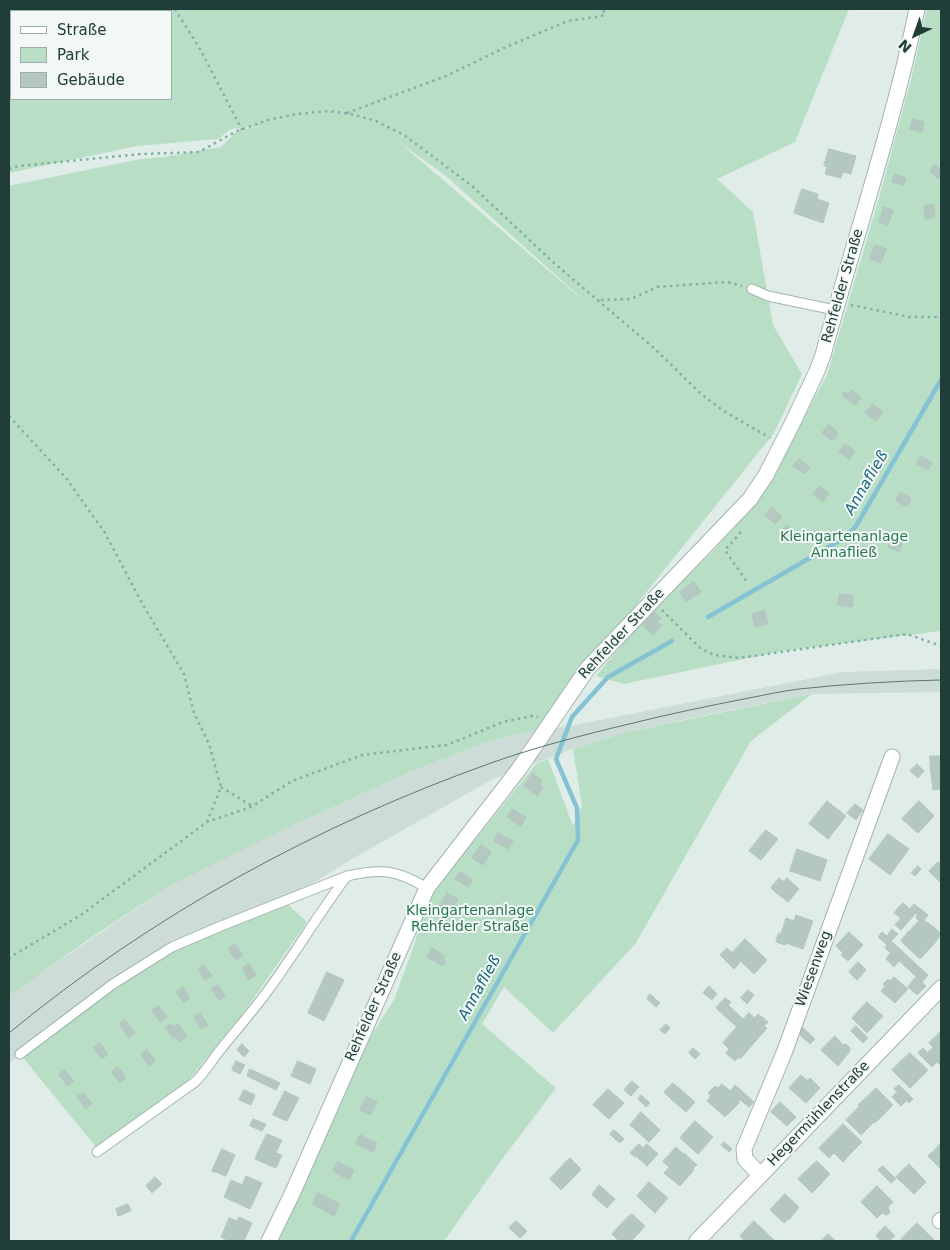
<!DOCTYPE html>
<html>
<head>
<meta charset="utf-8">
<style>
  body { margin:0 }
  #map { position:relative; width:950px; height:1250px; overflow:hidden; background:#e0ece8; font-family:"DejaVu Sans",sans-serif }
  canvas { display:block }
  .frame { position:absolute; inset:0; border:10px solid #203d38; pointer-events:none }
  .legend { position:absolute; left:10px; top:10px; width:162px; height:90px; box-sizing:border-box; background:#f1f8f5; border:1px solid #9dada9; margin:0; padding:6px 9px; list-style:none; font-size:15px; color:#203d38 }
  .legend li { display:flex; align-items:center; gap:10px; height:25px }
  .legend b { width:25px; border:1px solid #9dada9 }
  .north { position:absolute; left:890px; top:10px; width:50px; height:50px; -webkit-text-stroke:4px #f1f8f5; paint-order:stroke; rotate:222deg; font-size:14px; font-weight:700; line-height:20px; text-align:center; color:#203d38 }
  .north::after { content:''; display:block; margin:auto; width:18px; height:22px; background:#203d38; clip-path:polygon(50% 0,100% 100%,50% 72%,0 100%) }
</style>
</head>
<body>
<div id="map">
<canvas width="950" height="1250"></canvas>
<div class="frame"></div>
<ul class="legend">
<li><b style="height:6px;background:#fff"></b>Straße</li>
<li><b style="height:14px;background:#b8dfc5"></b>Park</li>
<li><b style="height:14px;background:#b5c7c1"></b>Gebäude</li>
</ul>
<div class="north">N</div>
</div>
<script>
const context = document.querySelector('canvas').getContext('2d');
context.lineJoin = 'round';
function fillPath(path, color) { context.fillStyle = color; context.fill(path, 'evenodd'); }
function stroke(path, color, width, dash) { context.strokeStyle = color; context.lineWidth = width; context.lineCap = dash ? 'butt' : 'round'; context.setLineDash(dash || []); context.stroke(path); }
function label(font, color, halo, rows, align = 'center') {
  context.font = font + ' "DejaVu Sans",sans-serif'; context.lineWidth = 4; context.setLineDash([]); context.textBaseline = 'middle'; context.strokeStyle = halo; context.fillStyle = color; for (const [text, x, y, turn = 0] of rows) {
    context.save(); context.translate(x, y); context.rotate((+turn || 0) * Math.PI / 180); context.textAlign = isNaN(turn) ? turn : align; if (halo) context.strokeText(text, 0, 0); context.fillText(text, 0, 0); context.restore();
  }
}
const built = new Path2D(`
  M941,669V692L812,694L706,715L627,732L573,749L493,779L352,859L284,901L20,1054L9,1064V996L21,987L166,888L298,823L410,772L484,743L517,734L580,724L843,672Z`);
const green = new Path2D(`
  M9,9H849L795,142L717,179L753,212L773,325L802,374L774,433L535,731L517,734L484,743L410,772L298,823L166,888L89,939L9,996V186L140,159L163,157L221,147L237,131L260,126L231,129L218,139L137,146L9,173ZM11,11H171V99H11ZM399,142L446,176L593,309Z
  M927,9H941V631L782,651L624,684L596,676L639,624L714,550L757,502L827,375L879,198L911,80Z
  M812,694L751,741L636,943L553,1033L504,987L482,1024L556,1088L500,1162L444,1241H277L369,1039L394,1000L412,951L429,897L536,764L548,759L573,826L582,806L573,749L627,732Z
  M284,901L307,922L239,1019L187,1082L96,1147L20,1054L172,947Z`);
const stream = new Path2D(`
  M708,617L846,537L856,526L941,380
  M351,1241L578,840L577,808L556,759L572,717L608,677L672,641`);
const building = new Path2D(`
  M913,119L924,122L922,132L910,129Z
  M829,149L856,156L851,174L843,172L841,178L825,174L827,167L824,166Z
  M935,165L941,170V175L938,179L930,171Z
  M895,174L906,178L904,185L892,182Z
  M802,189L818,194L817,199L829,203L823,223L794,213Z
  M934,205L935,217L925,219L924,206Z
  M884,207L893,210L888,225L879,222Z
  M875,245L886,249L881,263L870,259Z
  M851,390L861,398L855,405L842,395L844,392L848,394Z
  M873,404L883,412L876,421L865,413Z
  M829,425L837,431L836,432L838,434L832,441L822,433Z
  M845,444L855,451L849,460L839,452Z
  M921,456L932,463L928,470L917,464Z
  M799,459L810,467L805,474L793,466Z
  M820,486L829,493L823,502L813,494Z
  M900,492L911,498L907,507L896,501Z
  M772,507L782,517L775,524L765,515Z
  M787,525L797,535L789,543L779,534Z
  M895,533L905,537L899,552L888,547Z
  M694,582L701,592L686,602L680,592Z
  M840,594L853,596L852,607L838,605Z
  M653,611L661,618L657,622L662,625L653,635L641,624Z
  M765,611L768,624L755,627L752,614Z
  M930,756H941V772L931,773Z
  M917,764L924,771L918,778L910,771Z
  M941,772V789L933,790L931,773Z
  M533,773L542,781L539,785L543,788L537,796L524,786Z
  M827,801L846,816L828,839L809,824Z
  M919,801L934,816L918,833L902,819Z
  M855,804L863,810L856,820L847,813Z
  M512,809L526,817L521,826L507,817Z
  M766,830L778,839L761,860L749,851Z
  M498,833L513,841L508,849L494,841Z
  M888,834L909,849L890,875L869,859Z
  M481,845L491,852L483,865L472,858Z
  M797,849L827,860L820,881L790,871Z
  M938,862L941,865V879L939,881L929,871Z
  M918,866L921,869L915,876L911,873Z
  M460,872L473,880L468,887L455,879Z
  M779,878L784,882L775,892L771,888Z
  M787,878L799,889L788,902L775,892Z
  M447,893L458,899L450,912L440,906Z
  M903,903L910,909L901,918L894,913Z
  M914,904L928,915L924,920L910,909Z
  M910,909L916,913L901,930L895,925Z
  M796,915L813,921L803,949L786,943L789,936L781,934L786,918L794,921Z
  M918,915L926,922L923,925L916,918Z
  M919,921L923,925L914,935L909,932Z
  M926,922L934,927L929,933L922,926Z
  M922,926L929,933L927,935L935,943L920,959L905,945Z
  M934,927L941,934L935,943L927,935Z
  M892,929L898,934L887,945L878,937L882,932L887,936Z
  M909,931L914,935L905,945L901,941Z
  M849,932L863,945L848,961L841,955L843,953L836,946Z
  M779,933L789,936L785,945L776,942Z
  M745,939L767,960L754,974L732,953Z
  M891,941L900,949L894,956L885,948Z
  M235,944L243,955L236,960L228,949Z
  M432,948L445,956L443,959L446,961L443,966L427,957Z
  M727,948L741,961L734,969L720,955Z
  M900,949L916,964L910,971L894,956Z
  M891,953L899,961L894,967L886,959Z
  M858,962L866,970L857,980L849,972Z
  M249,964L256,975L249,980L242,968Z
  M916,964L928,975L922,982L910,971Z
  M204,965L212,976L205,980L198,969Z
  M327,972L344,980L324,1021L308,1013Z
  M894,977L908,989L895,1003L881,991L885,986L883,984L888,979L890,981Z
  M916,977L926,986L917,995L908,987Z
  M218,985L225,996L219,1000L211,989Z
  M709,986L717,994L712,1000L703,993Z
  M183,987L190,998L184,1003L176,992Z
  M748,990L754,995L747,1004L741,998Z
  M650,994L660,1003L656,1007L647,999Z
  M725,998L731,1002L728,1005L743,1019L737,1027L716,1008Z
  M867,1002L883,1016L867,1033L852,1018Z
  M159,1006L167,1017L160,1022L152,1010Z
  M200,1013L208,1025L201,1029L194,1018Z
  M749,1013L755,1018L758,1014L768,1022L764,1026L767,1028L754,1043L736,1028Z
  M125,1020L135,1033L129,1038L119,1024Z
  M171,1024L173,1027L178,1024L187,1036L179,1042L175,1036L172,1037L166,1028Z
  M666,1024L670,1028L665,1034L660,1030Z
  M856,1026L868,1038L863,1043L851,1031Z
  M802,1027L815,1039L810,1044L800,1035Z
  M736,1028L754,1043L740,1059L738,1057L735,1061L726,1053L729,1049L723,1043Z
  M941,1031V1056L929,1043Z
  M835,1036L843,1045L846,1044L850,1048V1051L838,1066L821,1050Z
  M100,1043L108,1054L102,1059L93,1048Z
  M242,1044L249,1051L244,1057L237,1050Z
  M693,1048L700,1054L695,1059L689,1053Z
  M923,1048L937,1062L932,1067L918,1053Z
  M933,1048L941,1056V1066L928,1052Z
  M147,1050L155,1061L149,1066L141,1055Z
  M910,1053L928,1070L919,1079L901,1061Z
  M236,1061L245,1065L240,1074L232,1070Z
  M298,1061L316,1069L310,1084L291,1076Z
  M901,1061L919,1079L910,1088L892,1070Z
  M118,1067L126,1078L120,1083L111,1072Z
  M250,1069L280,1083L276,1090L247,1076Z
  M65,1070L74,1081L68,1086L59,1075Z
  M801,1075L808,1081L810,1078L820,1088L806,1103L789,1088Z
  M632,1081L639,1087L631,1096L624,1090Z
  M673,1083L680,1089L671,1099L664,1092Z
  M722,1084L730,1091L735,1085L744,1093L739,1099V1103L725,1117L707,1101L711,1096L708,1093L715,1086L718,1088Z
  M899,1085L913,1099L909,1103L894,1089Z
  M876,1088L893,1105L884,1114L867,1097Z
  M608,1089L624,1103L609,1119L593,1105Z
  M680,1089L695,1102L686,1112L671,1099Z
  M244,1090L255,1095L251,1105L239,1100Z
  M285,1091L299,1098L287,1121L273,1115Z
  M897,1092L906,1101L901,1106L892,1097Z
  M83,1093L92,1104L86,1109L77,1097Z
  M744,1093L754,1102L749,1107L739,1099Z
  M641,1095L650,1103L646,1107L638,1099Z
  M367,1097L377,1102L370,1115L360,1110Z
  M867,1097L884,1114L875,1123L858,1105Z
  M780,1102L796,1117L787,1126L771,1112Z
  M859,1107L874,1122L867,1129L852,1114Z
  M641,1112L660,1130L649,1142L630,1125Z
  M852,1114L867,1129L861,1135L846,1120Z
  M253,1119L266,1124L262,1131L250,1126Z
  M695,1121L713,1137L698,1154L680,1138Z
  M843,1124L862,1142L852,1152L834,1133Z
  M614,1130L619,1134L615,1139L610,1134Z
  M834,1133L852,1152L843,1162L824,1143Z
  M267,1134L282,1140L276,1153L282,1155L276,1168L255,1159Z
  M619,1134L624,1139L620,1143L615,1139Z
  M360,1135L377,1143L373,1152L356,1144Z
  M724,1142L732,1149L729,1152L721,1145Z
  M824,1143L834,1153L829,1158L819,1148Z
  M941,1143V1161L933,1152Z
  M639,1144L643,1148L635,1157L630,1153Z
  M647,1144L658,1154L647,1166L636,1156Z
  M676,1147L683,1154L681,1157L679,1156L669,1167L663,1162Z
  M222,1149L235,1155L226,1176L212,1171Z
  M933,1152L941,1161V1169L928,1156Z
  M684,1153L697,1165L693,1168L694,1170L680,1186L664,1173L679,1156L681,1157Z
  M570,1158L581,1169L577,1174L565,1163Z
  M817,1161L830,1174L817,1188L803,1174Z
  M338,1162L354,1170L349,1180L333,1171Z
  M565,1163L577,1174L561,1190L550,1179Z
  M909,1164L926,1182L914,1194L896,1177Z
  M883,1166L896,1179L891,1183L878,1170Z
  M803,1174L817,1188L812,1193L798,1179Z
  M246,1176L262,1183L250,1209L224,1197L231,1180L242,1185Z
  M155,1177L162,1184L152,1193L146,1186Z
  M649,1182L668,1198L655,1213L637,1196Z
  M599,1185L615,1199L607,1208L592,1195Z
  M877,1186L893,1202L888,1207L890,1213L887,1215L882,1213L877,1218L861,1202Z
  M318,1193L340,1204L334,1216L313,1204Z
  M785,1194L799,1207L789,1220L788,1219L784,1223L770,1210Z
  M128,1204L131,1211L118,1216L116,1209Z
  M632,1214L645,1226L640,1232L626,1219Z
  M239,1217L252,1223L244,1241H229L221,1237L229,1218L237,1221Z
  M626,1219L640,1232L631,1241H619L612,1234Z
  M516,1221L527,1231L520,1238L509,1228Z
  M754,1221L775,1241H745L740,1236Z
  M917,1223L935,1241H904L901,1239Z
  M885,1226L895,1236L889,1241H881L876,1236Z
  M828,1234L836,1241H821Z`);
const path = new Path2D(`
  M175,9L200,49L242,130
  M347,113L446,76L506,47L568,21L596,17L605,15L603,9
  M9,169L19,166L141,154L199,152L237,131L268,120L296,114L329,111L351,114L376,121L404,135L472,186L555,264L654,348L700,393L722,410L770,438
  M601,300L631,299L657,287L727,282L742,286
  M851,305L910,317H941
  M9,416L66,478L105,533L143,605L184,674L194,713L209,744L221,787L207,822
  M741,532L725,550L747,582
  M662,610L700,648L714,655L739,658L907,634L941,646
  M221,787L252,806
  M9,959L12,956L81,915L207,822L251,807L292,781L362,755L447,745L503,722L532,716L538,717`);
const lane = new Path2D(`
  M752,289L768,296L835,310
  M20,1054L113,984L172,947L221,926L347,876C382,868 397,870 427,888
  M97,1152L195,1082C205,1072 212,1060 221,1049C237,1029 254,1010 269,989C296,952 319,913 347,876`);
const street = new Path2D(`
  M760,1175L745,1159L744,1149L784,1053L892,757
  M940,1221L941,1220
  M269,1241L292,1194L427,888L519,769L588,668L750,499L766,475L793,422L817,371L823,355C854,240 893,126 917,9
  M697,1241L941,988`);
const tram = new Path2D(`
  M9,1033C152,915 317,825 491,763C536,747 583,735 629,724C669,714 708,706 749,698C765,695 782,691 799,689C846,684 894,681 941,680`);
const streetNames = [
  ["Rehfelder Straße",843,286,-74],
  ["Rehfelder Straße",622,634,-47],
  ["Wiesenweg",814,969,-70],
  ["Rehfelder Straße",374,1007,-66],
  ["Hegermühlenstraße",819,1114,-46]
];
const parkNames = [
  ["Kleingartenanlage",844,537],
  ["Annafließ",844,553],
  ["Kleingartenanlage",470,911],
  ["Rehfelder Straße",470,927]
];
const waterNames = [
  ["Annafließ",867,483,-60],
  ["Annafließ",480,988,-61]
];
fillPath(built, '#cedcd7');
fillPath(green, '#b8dfc5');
stroke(stream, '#85c2d4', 4.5);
fillPath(building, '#b5c7c1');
stroke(building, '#b2c6bf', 1);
stroke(lane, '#a3b4b0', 11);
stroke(street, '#a3b4b0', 17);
stroke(path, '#7fb1a5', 2.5, [2.5, 4]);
stroke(lane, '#fff', 9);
stroke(street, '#fff', 15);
stroke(tram, '#5a7973', 1);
label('14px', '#203d38', '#f1f8f5', streetNames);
label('14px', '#28774c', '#f1f8f5', parkNames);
label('italic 15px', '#17647d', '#f1f8f5', waterNames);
</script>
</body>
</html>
